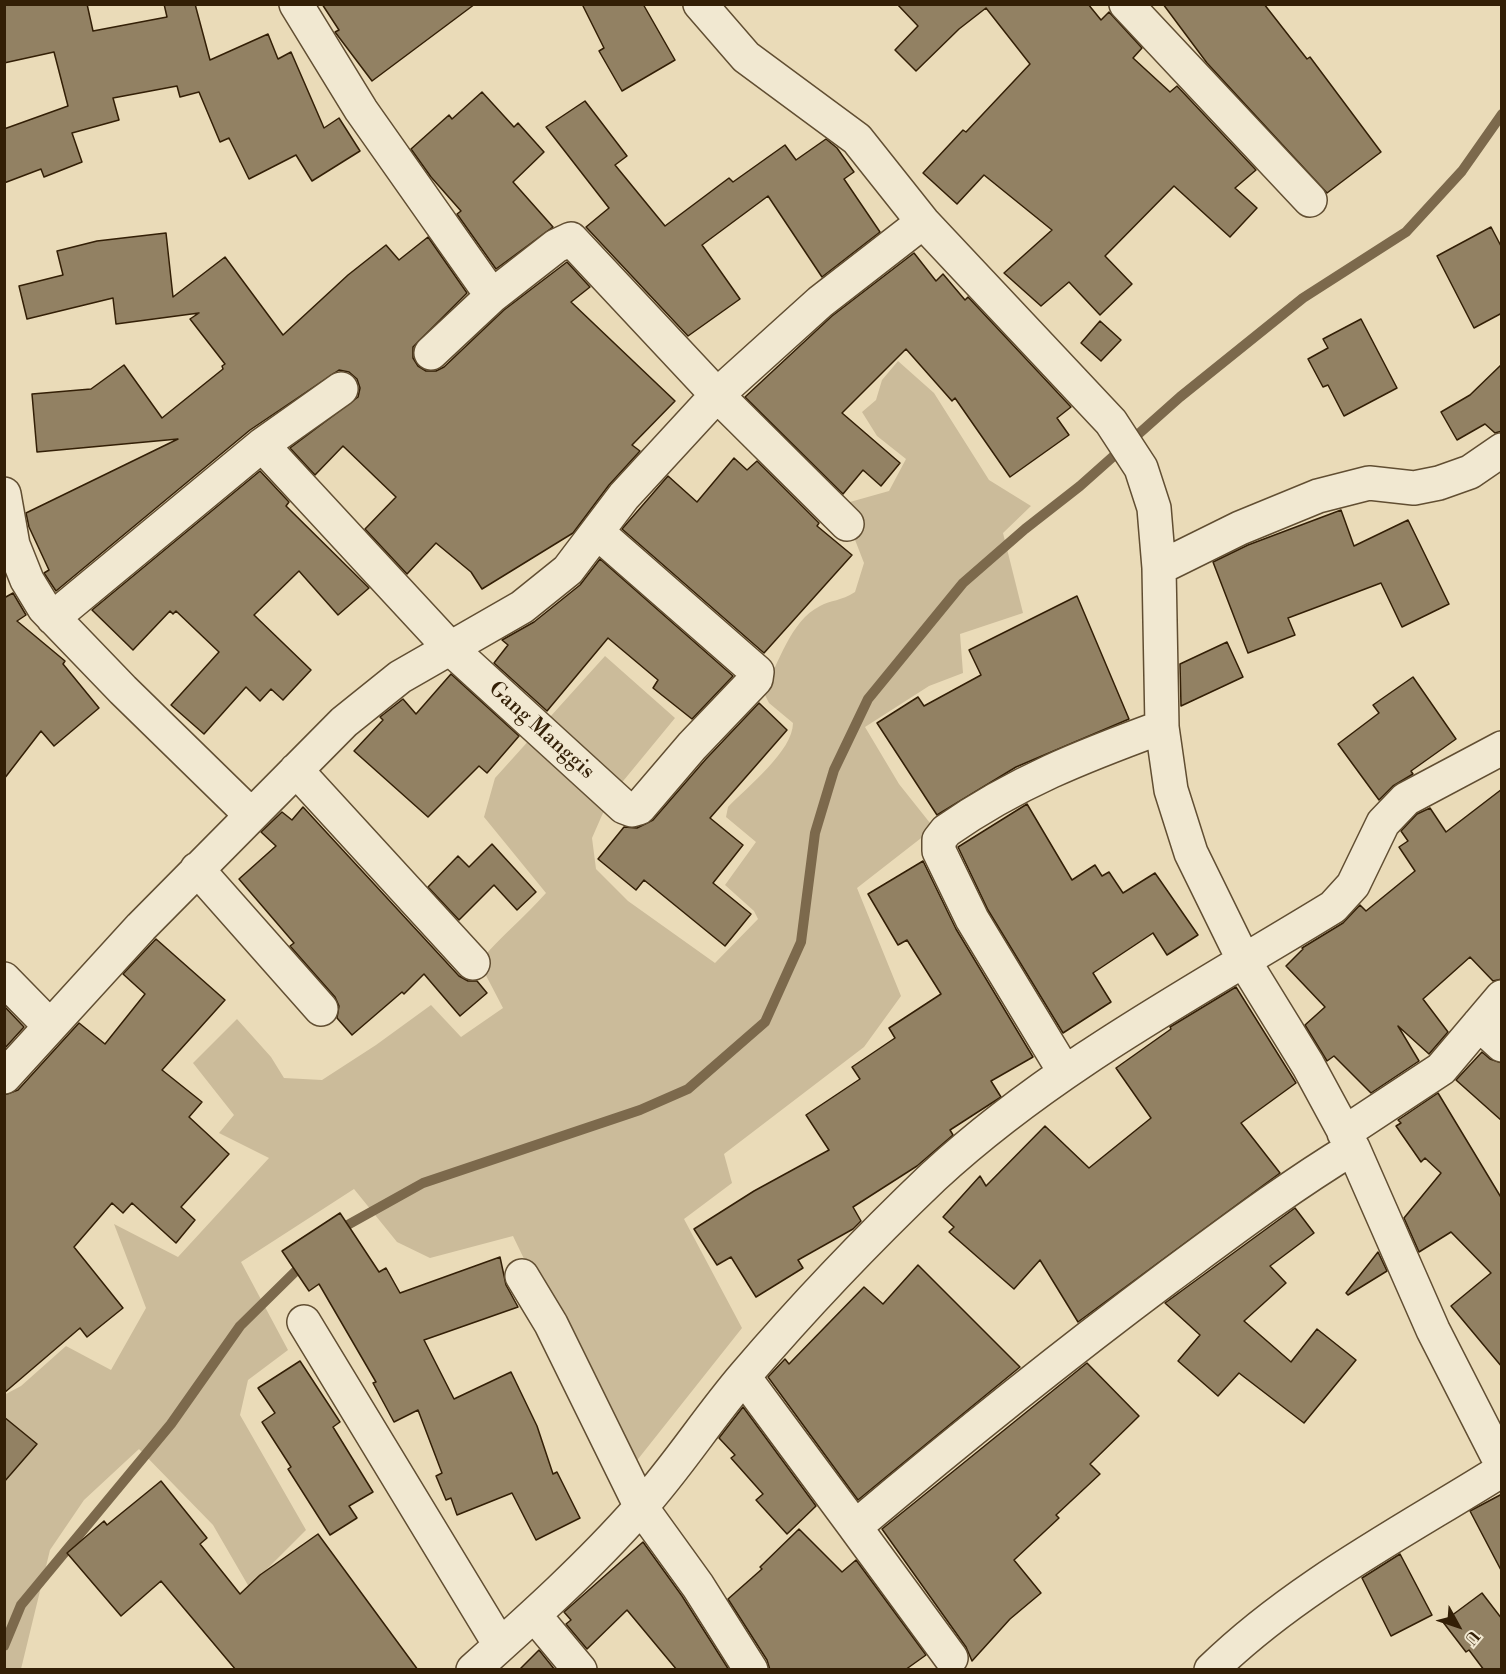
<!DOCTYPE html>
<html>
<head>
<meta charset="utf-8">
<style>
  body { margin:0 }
  #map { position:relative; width:1506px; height:1674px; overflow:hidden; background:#eadbb8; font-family:"Libre Bodoni",serif }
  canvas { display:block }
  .frame { position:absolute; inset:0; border:6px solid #331f06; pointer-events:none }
  .north { position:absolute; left:1428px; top:1596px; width:60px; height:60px; -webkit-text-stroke:4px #f1e8d1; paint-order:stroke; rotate:130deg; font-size:16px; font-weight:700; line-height:24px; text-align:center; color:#331f06 }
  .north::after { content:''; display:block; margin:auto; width:21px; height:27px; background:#331f06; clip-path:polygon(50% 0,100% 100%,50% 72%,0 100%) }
</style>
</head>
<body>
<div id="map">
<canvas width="1506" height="1674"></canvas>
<div class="frame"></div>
<div class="north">U</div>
</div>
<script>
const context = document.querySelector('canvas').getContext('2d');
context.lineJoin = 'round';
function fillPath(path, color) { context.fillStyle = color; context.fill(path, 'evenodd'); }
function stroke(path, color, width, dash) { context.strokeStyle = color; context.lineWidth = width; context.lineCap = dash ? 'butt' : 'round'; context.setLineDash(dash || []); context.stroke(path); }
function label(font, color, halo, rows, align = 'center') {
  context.font = font + ' "Libre Bodoni",serif'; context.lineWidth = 4.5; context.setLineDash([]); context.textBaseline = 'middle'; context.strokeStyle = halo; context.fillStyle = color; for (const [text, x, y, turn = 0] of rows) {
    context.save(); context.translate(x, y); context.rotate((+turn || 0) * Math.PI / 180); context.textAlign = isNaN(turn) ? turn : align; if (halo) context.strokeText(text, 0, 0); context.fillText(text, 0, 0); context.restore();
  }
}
const green = new Path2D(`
  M898,361L934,393L989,480L1031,506L1003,533L1023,613L960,634L963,673L929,686L865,727L899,784L934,828L857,888L901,996L864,1047L724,1154L732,1183L684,1219L742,1328L627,1473L513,1236L430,1258L397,1242L354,1189L241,1262L288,1350L248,1380L240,1415L306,1530L249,1587L213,1525L139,1449L84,1500L50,1550L21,1669H5L4,1395L21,1386L66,1346L111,1370L146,1308L114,1224L178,1257L269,1158L219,1133L234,1115L193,1063L237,1019L271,1057L284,1078L322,1080L376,1045L431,1005L461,1037L503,1008L479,962C500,937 524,918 546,893L484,817L495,778L605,656L675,718L610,797L592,838L596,869L628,901L715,963L758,919L754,911L725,885L756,842L726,817L728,807C747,787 793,751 793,723L769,703L763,691C779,664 790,621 820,606C831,600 841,601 855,592L864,563L850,527V502L889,491L906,459L877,436L862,412L876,400L882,380Z`);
const stream = new Path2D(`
  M335,1232L423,1183L640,1110L688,1089L765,1022L801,942L815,833L834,770L868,699L963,583L1025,529L1080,486L1180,397L1303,298L1406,232L1462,171L1502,114
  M4,1646L21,1605L171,1424L240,1326L305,1262`);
const building = new Path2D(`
  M4,4H87L93,31L167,17L164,4H195L210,60L268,34L278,59L291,52L324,128L339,118L360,151L312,181L296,155L249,179L229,138L220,142L199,92L180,97L177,86L113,98L119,120L72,133L82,162L44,177L41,169L4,183V129L68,106L54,52L4,63Z
  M322,4H475L372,81L335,32L339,30Z
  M582,4H643L675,60L622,91L599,51L604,48Z
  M897,4H1088L1101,20L1109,12L1142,48L1133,58L1170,92L1177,86L1256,170L1235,188L1257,208L1230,237L1174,186L1105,256L1132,284L1100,315L1069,282L1041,306L1004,273L1052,230L984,175L957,204L923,173L963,130L966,132L1030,64L986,8L959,29L916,71L895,50L918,26Z
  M1163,4H1264L1307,59L1310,57L1381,152L1327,193L1207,63Z
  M482,92L514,127L518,123L544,152L513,182L553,227L496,269L457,214L461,211L431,177L411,149L449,115L452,119Z
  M585,101L627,156L615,165L665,226L729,178L733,182L785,145L796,160L826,139L837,148L854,172L844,179L880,232L822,277L768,196L702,245L740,299L688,336L586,227L609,208L546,127Z
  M1491,227L1502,248V313L1474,328L1437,256Z
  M166,233L173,297L225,257L283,335L348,275L386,245L399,260L428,237L467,293L413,347V358L418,366L426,371H436L444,367L504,310L567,262L590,287L571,302L675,401L632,445L640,451L609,485L573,533L482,589L471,572L436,543L407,574L365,529L396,497L343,446L315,475L290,448L358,397L360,388L357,379L349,372L339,370L250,430L56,591L44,573L49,570L29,527L26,513L178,439L37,452L32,394L91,389L124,365L162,418L223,369L222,366L225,364L190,319L199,313L116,324L113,298L27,319L19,286L63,275L57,251L97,241Z
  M914,253L936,281L943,274L965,300L968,297L1071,407L1057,418L1069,435L1010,477L955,398L952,401L906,349L842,413L900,463L881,486L863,470L843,494L745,397L832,316Z
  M1361,319L1397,388L1344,416L1328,385L1323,387L1308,359L1328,348L1323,339Z
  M1100,321L1121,340L1101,361L1081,343Z
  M1502,364V431L1495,433L1485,424L1457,440L1441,412L1470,395Z
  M734,458L747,470L757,461L819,523L817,526L852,555L764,653L622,529L668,476L697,502Z
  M260,471L289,502L286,506L369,588L338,615L299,571L254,615L311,670L283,700L271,689L260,701L246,687L204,734L171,705L219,652L176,611L173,614L170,611L133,650L92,610Z
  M1341,510L1354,546L1408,520L1449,604L1402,627L1381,583L1288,618L1295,635L1248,653L1213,562L1248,545Z
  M600,559L733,676L692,719L653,688L658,680L608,638L547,711L494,663L508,645L502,640L534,622L580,585Z
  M13,593L26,615L17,621L65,661L63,664L99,708L54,746L41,731L4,779V598Z
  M1077,596L1129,719L1016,767L937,815L877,723L918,697L924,706L981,675L969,650Z
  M1227,642L1243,677L1181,706L1180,664Z
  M451,674L519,736L487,773L479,766L428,817L354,751L383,720L380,717L403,699L416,714Z
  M1413,677L1456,739L1411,771L1413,774L1393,786L1379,800L1338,744L1379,713L1373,705Z
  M759,703L787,730L710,818L743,845L713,883L751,914L725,946L644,880L636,890L598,859L624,827L637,828L653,820L706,759Z
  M1502,789V979L1493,981L1470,957L1423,999L1448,1032L1429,1054L1398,1026L1419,1061L1371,1093L1334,1056L1327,1061L1305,1025L1325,1007L1286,966L1303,949L1302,948L1343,923L1360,905L1366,911L1415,871L1399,847L1408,841L1401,831L1417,814L1430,808L1446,832Z
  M1027,804L1072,880L1095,865L1102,876L1109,872L1123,893L1155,873L1198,935L1167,955L1153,933L1093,973L1111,1002L1063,1033L988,910L958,847Z
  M303,807L459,976L468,981H477L487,993L460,1016L424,974L404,994L402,992L352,1035L337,1018L339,1006L335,997L290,946L294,943L239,879L276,846L261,832L282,812L292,820Z
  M492,844L536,892L517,910L494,885L459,920L428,887L458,856L469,867Z
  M923,861L956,929L1033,1057L991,1081L1001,1097L950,1130L953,1135L917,1166L853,1207L861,1221L853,1229L798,1260L803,1268L756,1297L731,1257L717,1265L694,1229L754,1191L829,1150L806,1115L860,1079L852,1067L895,1038L889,1028L941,994L907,940L898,945L868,894Z
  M156,939L225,1000L162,1070L202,1102L189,1117L229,1154L181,1207L195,1220L176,1243L132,1203L123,1213L112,1203L74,1247L123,1308L87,1337L80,1328L4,1393V1095L18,1090L79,1023L105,1044L145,994L123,974Z
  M1236,987L1296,1083L1241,1123L1280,1173L1078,1322L1040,1260L1014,1289L949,1232L954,1227L943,1217L980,1176L986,1186L1045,1126L1089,1168L1151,1118L1116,1068L1171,1029L1170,1027Z
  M4,1006L24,1027L4,1049Z
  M1482,1052L1490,1059L1502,1063V1121L1456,1080Z
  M1438,1093L1502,1199V1367L1451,1306L1491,1273L1451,1232L1419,1252L1404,1218L1441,1173L1425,1158L1421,1162L1396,1126L1401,1123L1398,1120Z
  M1295,1208L1314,1233L1270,1266L1286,1283L1244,1321L1291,1362L1317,1329L1356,1360L1304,1423L1239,1373L1218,1396L1178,1361L1200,1335L1165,1303Z
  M340,1213L379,1272L386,1268L400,1293L500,1257L506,1285L518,1307L424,1340L454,1399L511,1372L537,1426L553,1474L557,1472L580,1518L536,1540L512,1493L457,1515L451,1498L446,1500L436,1476L442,1473L418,1410L394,1422L373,1383L376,1382L319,1284L309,1291L282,1251Z
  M1378,1252L1387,1271L1348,1295L1346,1293Z
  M918,1265L1020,1367L858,1500L768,1377L785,1359L789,1364L864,1287L883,1304Z
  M300,1361L340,1422L333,1427L373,1492L349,1506L357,1518L330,1535L288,1469L291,1467L262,1422L275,1413L258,1388Z
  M1087,1363L1139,1416L1090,1464L1100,1474L1056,1515L1059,1518L1014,1560L1041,1593L1010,1619L972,1661L966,1647L882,1529Z
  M743,1407L816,1506L787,1534L756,1500L763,1494L731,1458L735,1455L719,1438Z
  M4,1417L37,1444L4,1482Z
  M161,1481L207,1538L200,1544L240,1594L260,1575L318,1534L418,1670H236L161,1581L121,1616L67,1553L104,1521L107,1525Z
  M1502,1494V1572L1470,1511Z
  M799,1529L842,1572L856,1560L926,1655L905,1670H770L767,1660L728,1599L762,1569L760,1567Z
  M643,1542L682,1596L729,1670H677L627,1610L587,1649L566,1624L571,1620L564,1612Z
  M1400,1554L1432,1615L1391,1636L1362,1578Z
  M1482,1593L1502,1619V1670H1484L1469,1650L1466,1652L1443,1622Z
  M539,1650L555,1670H519Z`);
const minor = new Path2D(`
  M296,4L361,110L492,296L556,246L571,239L717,395L847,524
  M700,4L746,57L857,139L923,222L1111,422L1141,468L1154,508L1159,568L1162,727L1171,790L1191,853L1244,961L1308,1065L1353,1148L1433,1330L1502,1465
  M1126,4L1310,200
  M431,353L492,296
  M262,445L451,649L624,807L632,810L639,808L692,746L756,679L757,672L597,532
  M4,494L13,545L27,580L44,608L123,690L250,814
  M1159,568L1240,528L1318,496L1369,483L1414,488L1439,483L1470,472L1502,450
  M53,618L262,445L341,389
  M296,770L473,963
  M197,869L321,1009
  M4,979L50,1026
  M1479,1024L1502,1045
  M1064,1071L972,919L939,851V840L946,831C1016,782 1083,756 1162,727
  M4,1077L141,927L344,722L400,677L522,607L568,570L624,496L717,395L820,302L923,222
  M1344,1133L1441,1069L1502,997
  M522,1276L551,1324L641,1507L698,1586L751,1670
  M304,1322L500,1645
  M744,1377L855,1527C957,1441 1060,1358 1167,1278C1228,1233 1287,1188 1353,1148
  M855,1527L951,1658
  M535,1616L580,1670
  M473,1670C531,1618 589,1566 640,1508C678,1466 708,1418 745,1375C804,1306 867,1240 933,1177C1052,1067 1196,991 1333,907L1353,885L1383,823L1406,799L1502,748
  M1211,1670C1295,1588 1403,1532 1502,1470`);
const streetNames = [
  ["Gang Manggis",541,731,42]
];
fillPath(green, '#cbbb9a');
stroke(stream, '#7c694c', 10);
fillPath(building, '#928163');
stroke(building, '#331f06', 1.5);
stroke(minor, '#614e32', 36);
stroke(minor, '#f1e8d1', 33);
label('21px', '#331f06', '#f1e8d1', streetNames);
</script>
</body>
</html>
